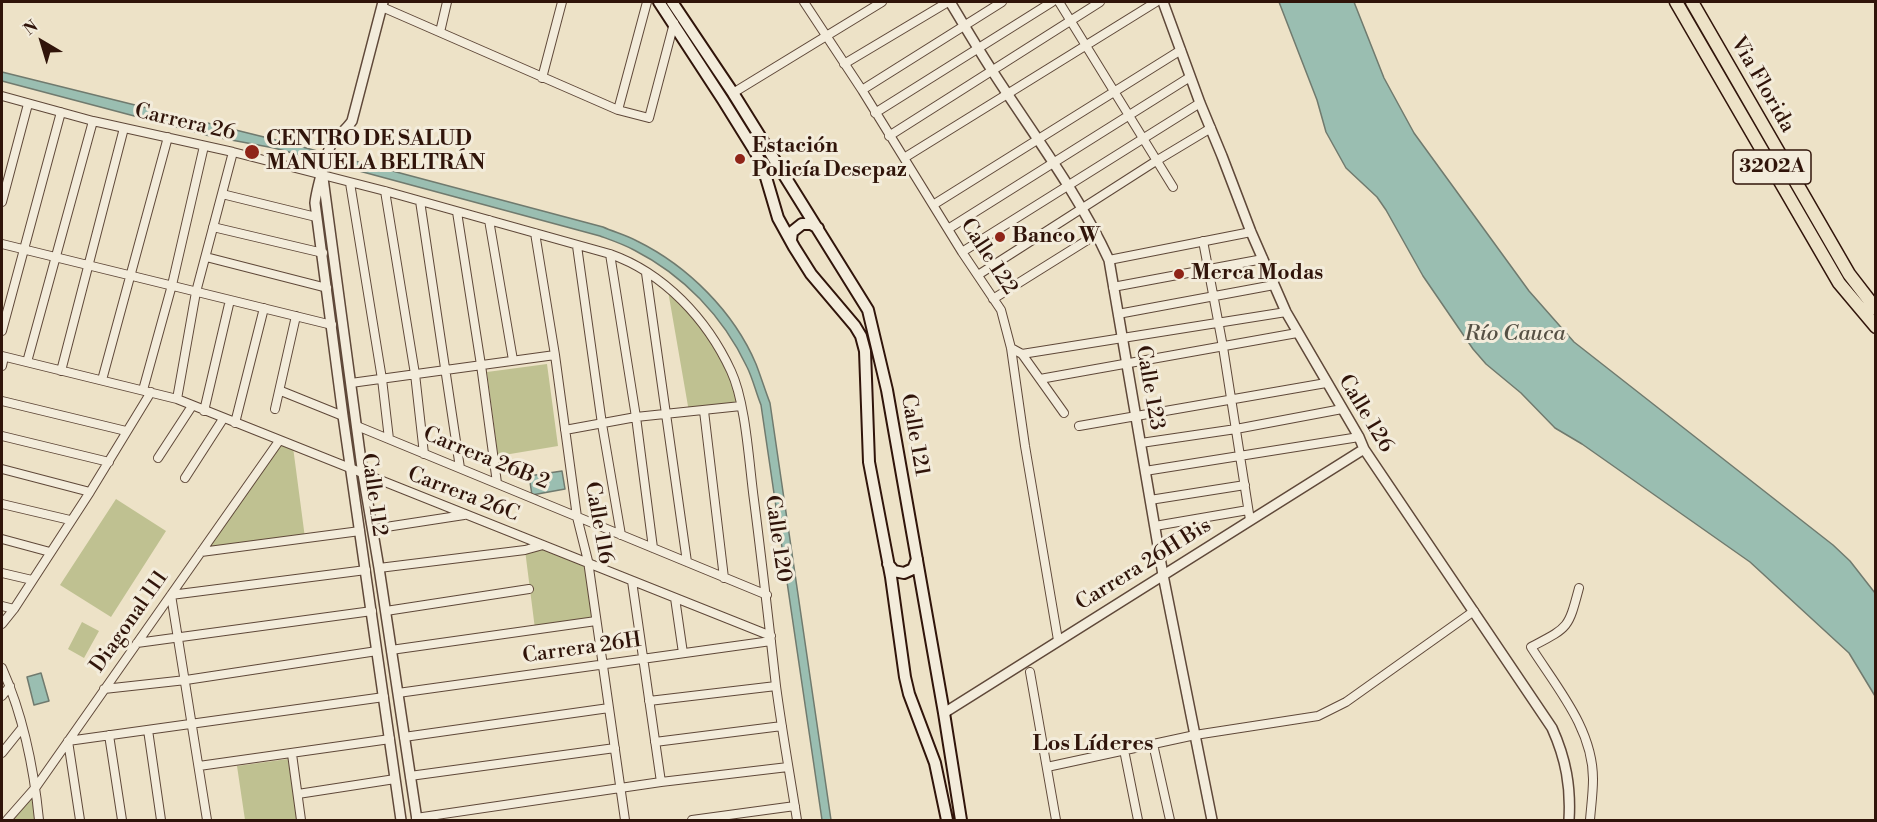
<!DOCTYPE html>
<html>
<head>
<meta charset="utf-8">
<style>
  body { margin:0 }
  #map { position:relative; width:1877px; height:822px; overflow:hidden; background:#ede2c7; font-family:"Libre Bodoni",serif }
  canvas { display:block }
  .frame { position:absolute; inset:0; border:3px solid #30140a; pointer-events:none }
  .north { position:absolute; left:12px; top:12px; width:60px; height:60px; -webkit-text-stroke:4px #f3ecdb; paint-order:stroke; rotate:322deg; font-size:16px; font-weight:700; line-height:24px; text-align:center; color:#30140a }
  .north::after { content:''; display:block; margin:auto; width:21px; height:27px; background:#30140a; clip-path:polygon(50% 0,100% 100%,50% 72%,0 100%) }
</style>
</head>
<body>
<div id="map">
<canvas width="1877" height="822"></canvas>
<div class="frame"></div>
<div class="north">N</div>
</div>
<script>
const context = document.querySelector('canvas').getContext('2d');
context.lineJoin = 'round';
function fillPath(path, color) { context.fillStyle = color; context.fill(path, 'evenodd'); }
function stroke(path, color, width, dash) { context.strokeStyle = color; context.lineWidth = width; context.lineCap = dash ? 'butt' : 'round'; context.setLineDash(dash || []); context.stroke(path); }
function label(font, color, halo, rows, align = 'center') {
  context.font = font + ' "Libre Bodoni",serif'; context.lineWidth = 6; context.setLineDash([]); context.textBaseline = 'middle'; context.strokeStyle = halo; context.fillStyle = color; for (const [text, x, y, turn = 0] of rows) {
    context.save(); context.translate(x, y); context.rotate((+turn || 0) * Math.PI / 180); context.textAlign = isNaN(turn) ? turn : align; if (halo) context.strokeText(text, 0, 0); context.fillText(text, 0, 0); context.restore();
  }
}
const green = new Path2D(`
  M667,285L690,309L732,372L741,406L689,412Z
  M547,364L558,446L498,456L487,372Z
  M279,441L293,447L305,538L201,552Z
  M116,499L166,531L111,617L60,585Z
  M543,545L588,561L596,621L535,629L525,550Z
  M82,622L99,631L84,658L68,649Z
  M288,759L297,820H245L237,766Z
  M36,787L39,820H7Z`);
const water = new Path2D(`
  M1279,2H1354L1384,78L1414,133L1529,291L1574,342L1833,545L1850,561L1875,593V696L1849,653L1750,562L1582,444L1555,428L1521,393L1486,364L1473,349L1423,276L1386,210L1377,197L1346,168L1326,132L1317,100Z
  M2,72L276,140L603,227C614,232 626,235 637,241C688,266 734,312 756,364C761,377 765,390 770,403L831,820H822L761,405C756,393 753,379 747,367C723,316 683,275 634,250C623,244 611,240 600,236L274,148L210,136L2,81Z
  M562,471L565,489L532,495L529,476Z
  M41,673L49,701L34,705L27,677Z`);
const minor = new Path2D(`
  M804,2L862,90L962,252L1001,310L1011,348L1025,446L1058,640
  M1059,2L1173,187
  M382,7L618,110L649,118L674,23
  M440,32L447,2
  M844,64L948,2
  M542,78L562,2
  M862,90L1002,2
  M733,93L882,2
  M2,96L93,121L233,152L385,191L610,254C664,273 707,319 731,371C746,403 749,464 754,500C762,562 769,624 776,686C782,731 790,775 797,820
  M618,110L647,2
  M875,113L1052,2
  M889,136L1100,2
  M904,158L1156,2
  M350,183L382,379L389,439
  M385,191L415,374L424,454
  M222,194L316,217
  M420,201L460,468
  M2,202L28,104
  M933,205L1181,50
  M457,212L481,365L497,483
  M489,220L513,360
  M213,227L323,253
  M948,229L1190,77
  M535,233L555,355L577,517L588,561L625,820
  M1203,241L1223,347L1250,520
  M2,244L332,325
  M577,246L602,424L621,535
  M962,252L1200,103
  M610,254L636,417L653,548
  M206,257L327,288
  M1109,260L1251,232
  M646,273L687,562
  M978,275L1156,161L1211,128
  M1113,287L1263,259
  M993,299L1097,234
  M1118,314L1274,285
  M2,331L61,112
  M1011,348L1022,354L1064,413
  M1022,354L1286,312
  M2,356L177,399L771,636
  M27,362L93,121
  M2,366L4,357
  M61,371L124,128
  M1040,379L1297,333
  M102,380L168,137
  M351,383L555,355
  M143,390L172,285L204,146
  M281,391L343,416
  M177,399L196,292L233,152
  M2,401L126,431
  M275,409L296,316
  M204,411L230,300
  M704,411L724,578
  M235,423L264,308
  M357,426L767,595
  M1079,426L1326,383
  M565,430L636,417L741,406
  M2,436L109,462
  M1141,443L1236,429L1342,409
  M158,458L192,406
  M2,469L90,492
  M1145,471L1359,437
  M185,478L223,419
  M1150,500L1245,485
  M2,504L70,520
  M1155,526L1248,510
  M373,529L464,515
  M2,539L50,552
  M201,552L360,531
  M379,568L525,550L543,545
  M2,573L32,580
  M632,581L661,782
  M1579,588C1568,629 1569,627 1531,647C1557,688 1593,729 1593,779C1593,793 1591,807 1590,820
  M675,598L683,653
  M2,606L14,609
  M386,611L529,589
  M2,624L14,609L90,492L151,392
  M137,643L372,611
  M391,650L596,621
  M2,668C23,715 34,769 39,820
  M1030,672L1056,820
  M104,689L186,680L377,651
  M398,693L771,641
  M2,696L10,686
  M649,701L776,686
  M148,730L161,820
  M109,735L122,820
  M404,737L609,708
  M655,742L782,726
  M1153,744L1170,820
  M1124,750L1138,820
  M2,753L22,728
  M292,754L301,820
  M199,766L390,739
  M1047,767L1195,735L1318,716L1346,702L1474,611
  M410,776L615,748
  M298,794L395,779
  M416,818L661,782L788,767
  M7,820L36,787L279,441
  M80,820L68,741L384,697
  M207,820L171,595L366,570
  M692,820L795,806`);
const tertiary = new Path2D(`
  M383,2L352,121C346,130 339,134 333,142C327,148 316,193 315,203L343,416L401,820
  M950,2C964,25 978,49 993,72C1033,134 1078,193 1109,260L1163,575L1212,820
  M1163,2L1200,103L1222,156L1251,232L1286,312L1359,437L1364,449L1552,728C1566,759 1571,787 1569,820
  M323,178L362,468L379,568L417,820
  M944,713L1364,449`);
const secondary = new Path2D(`
  M659,2L723,100L756,153L765,174L778,218L794,247L811,274L855,326L861,336L865,351L869,462L891,577L905,677L909,694L935,763L947,820
  M672,2L733,93L868,310L887,390L944,713L961,820
  M791,240L792,232L802,224H811L818,228
  M888,564L894,571L904,573L913,569L917,559`);
const primary = new Path2D(`
  M1676,2L1839,283L1876,327
  M1692,2L1849,274L1876,309`);
const markers = [
  [252,152,8,"#8f2418"],
  [740,159,6,"#8f2418"],
  [1000,237,6,"#8f2418"],
  [1179,274,6,"#8f2418"]
];
const shields = [
  [1772,167,78]
];
const shieldNames = [
  ["3202A",1772,167]
];
const streetNames = [
  ["Via Florida",1762,85,60],
  ["Carrera 26",185,123,13],
  ["Calle 122",988,257,57],
  ["Calle 123",1149,388,80],
  ["Calle 126",1365,414,59],
  ["Calle 121",914,435,80],
  ["Carrera 26B 2",486,459,22],
  ["Calle 112",373,495,82],
  ["Carrera 26C",463,495,21],
  ["Calle 116",598,523,80],
  ["Calle 120",777,539,82],
  ["Carrera 26H Bis",1144,565,-32],
  ["Diagonal 111",130,622,-55],
  ["Carrera 26H",582,649,-8]
];
const poiNames = [
  ["CENTRO DE SALUD",266,140],
  ["MANUELA BELTRÁN",266,164],
  ["Estación",752,147],
  ["Policía Desepaz",752,171],
  ["Banco W",1012,237],
  ["Merca Modas",1191,274]
];
const waterNames = [
  ["Río Cauca",1515,335]
];
const neighbourhoodNames = [
  ["Los Líderes",1093,745]
];
fillPath(green, '#bfc191');
fillPath(water, '#9abeb1');
stroke(water, '#707a6e', 1.5);
stroke(minor, '#5f4839', 10);
stroke(tertiary, '#5f4839', 12);
stroke(secondary, '#30140a', 14);
stroke(primary, '#30140a', 15);
stroke(minor, '#f3ecdb', 8);
stroke(tertiary, '#f3ecdb', 9);
stroke(secondary, '#f3ecdb', 10);
stroke(primary, '#ede2c7', 12);
for (const [x, y, r, color] of markers) { const dot = new Path2D(); dot.arc(x, y, r, 0, 2 * Math.PI); context.fillStyle = color; context.fill(dot); stroke(dot, '#f3ecdb', 2); }
for (const [x, y, w] of shields) { const box = new Path2D(); box.roundRect(x - w / 2, y - 17, w, 34, 4.5); context.fillStyle = '#f3ecdb'; context.fill(box); stroke(box, '#30140a', 1.5); }
label('bold 20px', '#30140a', null, shieldNames);
label('21px', '#30140a', '#f3ecdb', streetNames);
label('bold 21px', '#30140a', '#f3ecdb', poiNames, 'left');
label('italic 22px', '#555044', '#f3ecdb', waterNames);
label('bold 22px', '#30140a', '#f3ecdb', neighbourhoodNames);
</script>
</body>
</html>
